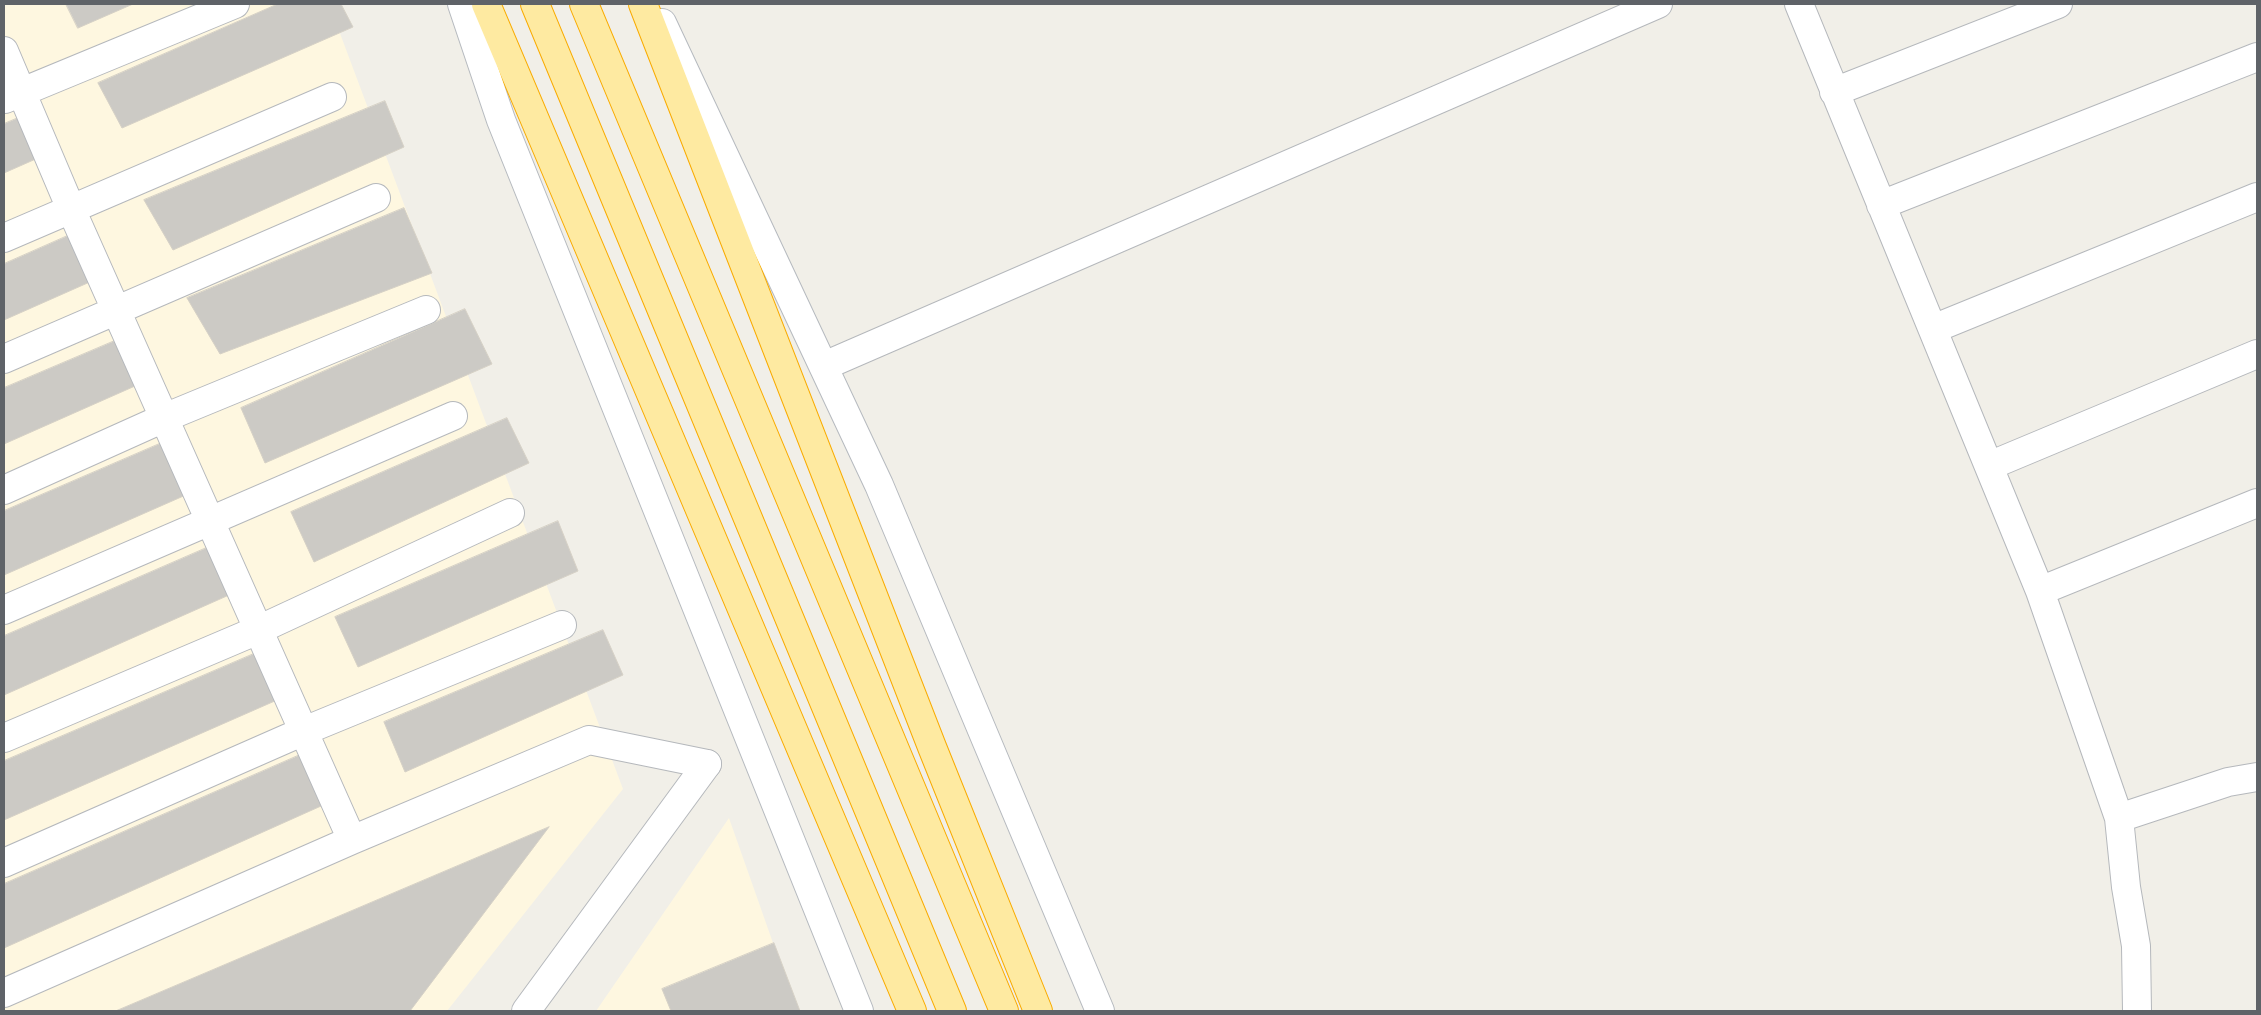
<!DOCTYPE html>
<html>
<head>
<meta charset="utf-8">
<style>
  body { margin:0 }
  #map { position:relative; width:2261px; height:1015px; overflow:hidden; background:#f1efe8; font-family:Ubuntu,sans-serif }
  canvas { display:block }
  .frame { position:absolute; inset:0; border:5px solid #5f6368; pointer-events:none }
</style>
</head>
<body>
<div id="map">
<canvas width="2261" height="1015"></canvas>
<div class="frame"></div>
</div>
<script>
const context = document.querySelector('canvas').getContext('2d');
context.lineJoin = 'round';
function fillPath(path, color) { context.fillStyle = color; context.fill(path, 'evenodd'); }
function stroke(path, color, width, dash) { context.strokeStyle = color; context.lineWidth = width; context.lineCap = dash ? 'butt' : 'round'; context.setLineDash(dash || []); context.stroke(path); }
const commercial = new Path2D(`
  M4,4H329L623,789L447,1011H4Z
  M729,818L797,1011H596Z`);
const building = new Path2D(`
  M66,4H133L78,28Z
  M278,4H341L353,27L122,128L98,83Z
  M385,101L404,147L173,250L144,200Z
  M30,113L47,154L4,173V124Z
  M404,208L432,273L220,354L187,298Z
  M72,234L92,281L4,320V264Z
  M465,309L492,364L265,463L241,408Z
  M117,340L135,386L4,444V388Z
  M507,418L529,463L314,562L291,512Z
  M164,442L188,494L4,575V511Z
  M558,521L578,571L358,667L335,617Z
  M211,546L229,595L4,695V636Z
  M603,630L623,675L405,772L384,722Z
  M256,653L277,700L4,820V761Z
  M300,755L321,806L4,948V884Z
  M549,827L410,1011H116Z
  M774,943L800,1011H671L662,989Z`);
const minor = new Path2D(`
  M1799,4L2040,591L2119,818L2126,887L2136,946L2137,1011
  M4,51L71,209L352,840
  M1834,92L2058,4
  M5,99L235,4
  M1881,205L2257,57
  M4,238L332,97
  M1933,329L2257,197
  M4,359L376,198
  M824,366L1658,4
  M1989,466L2257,354
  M4,490L164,418L426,310
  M2040,591L2257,503
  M4,610L453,416
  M4,738L258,630L510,513
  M2119,818L2228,782L2257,777
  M4,863L304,731L562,625
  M4,993L352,840L589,740L707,764`);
const tertiary = new Path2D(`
  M526,1011L707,764`);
const secondary = new Path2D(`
  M462,4L501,120L859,1011
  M662,23L879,485L1100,1011`);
const trunk = new Path2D(`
  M486,4L912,1011
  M535,4L952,1011
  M584,4L1004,1011
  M643,4L932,747L1038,1011`);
fillPath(commercial, '#fef7e0');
fillPath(building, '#cccac5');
stroke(building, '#d6d1c6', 1);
stroke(minor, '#b5b8bc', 30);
stroke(tertiary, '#b5b8bc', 30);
stroke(secondary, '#b6babf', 30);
stroke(trunk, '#f9ab00', 30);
stroke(minor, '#fff', 28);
stroke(tertiary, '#fff', 28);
stroke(secondary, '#fff', 28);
stroke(trunk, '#feeaa1', 28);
</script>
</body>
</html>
